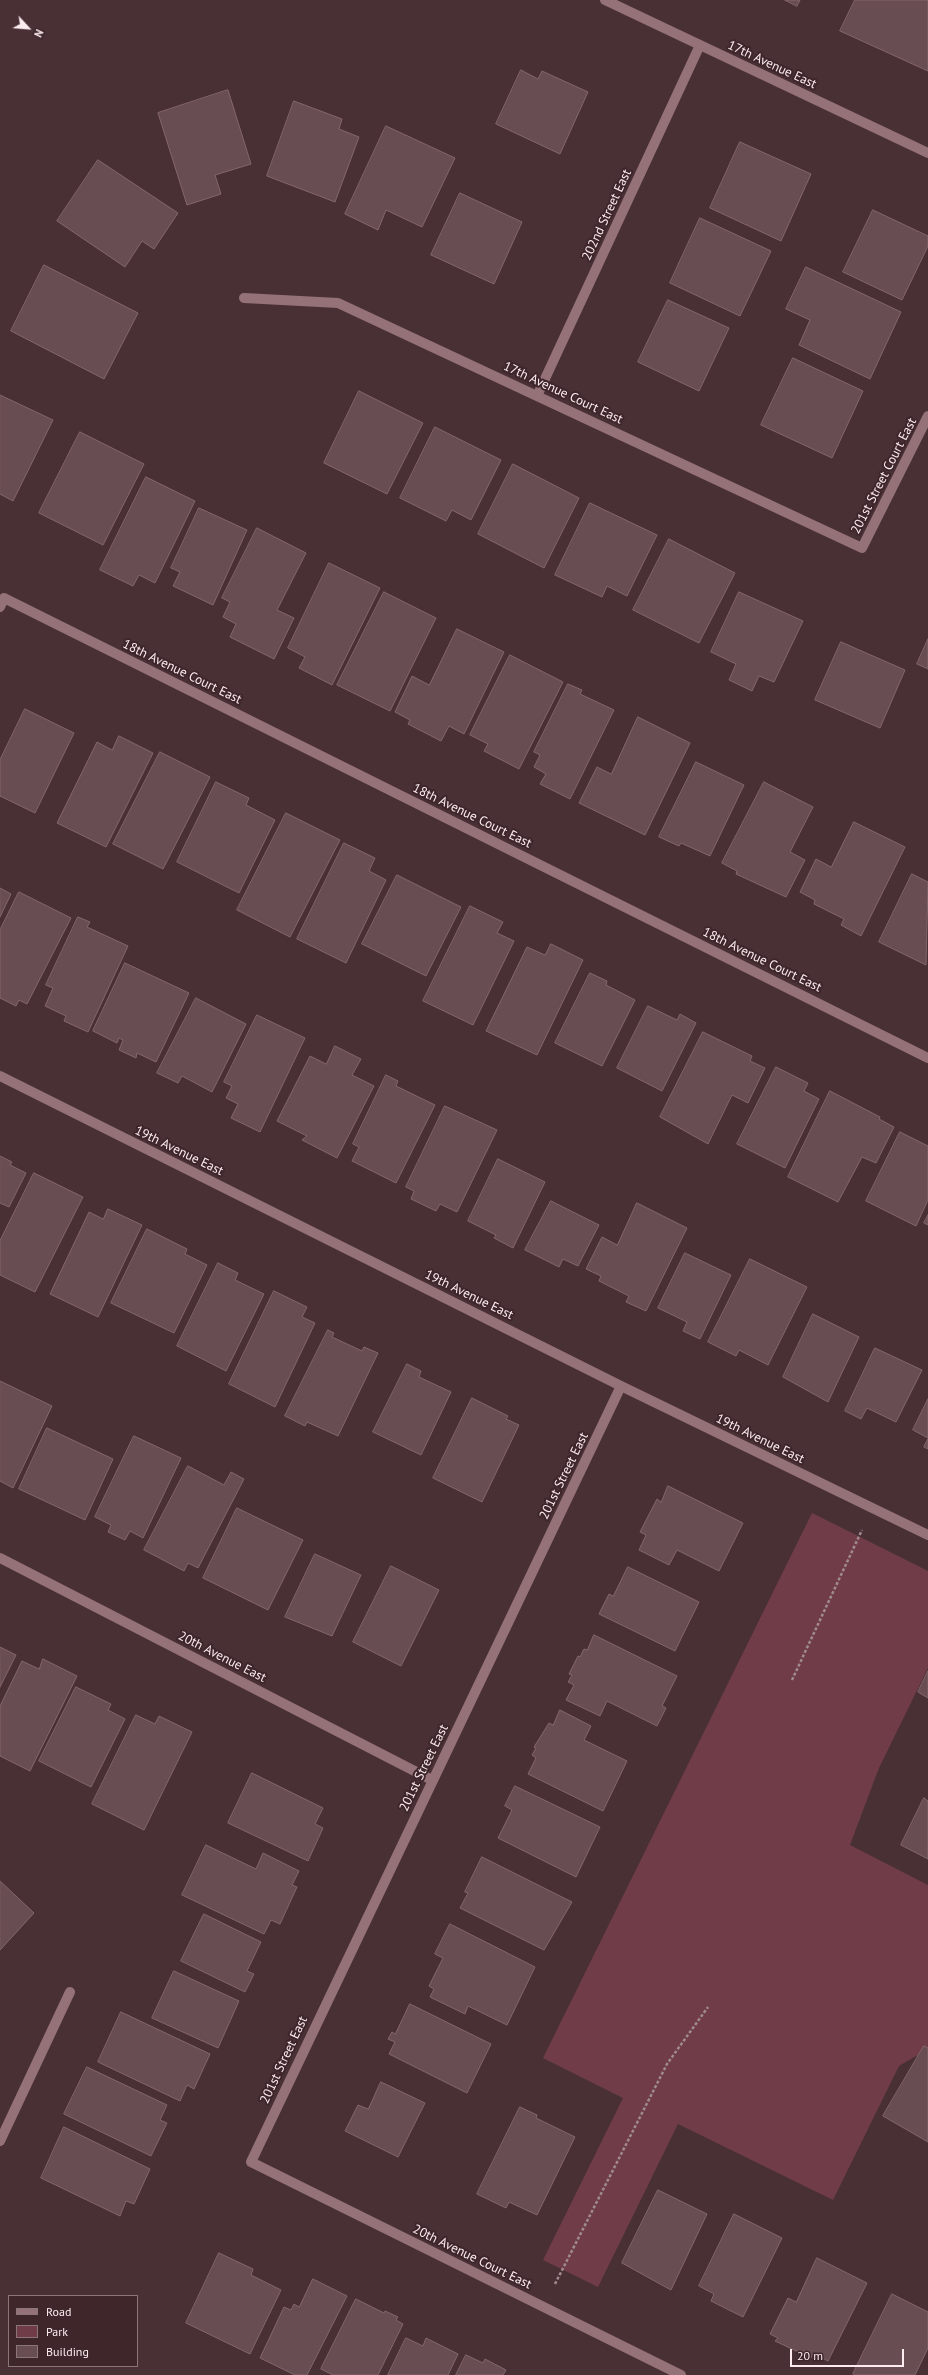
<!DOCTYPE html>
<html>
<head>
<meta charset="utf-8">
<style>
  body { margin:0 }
  #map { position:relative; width:928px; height:2375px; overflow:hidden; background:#483035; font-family:"PT Sans",sans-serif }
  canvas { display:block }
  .legend { position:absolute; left:8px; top:2295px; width:130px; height:72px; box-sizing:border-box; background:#3e262b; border:1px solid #8a7579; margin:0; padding:5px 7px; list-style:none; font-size:12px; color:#fcecef }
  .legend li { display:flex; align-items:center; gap:8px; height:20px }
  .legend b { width:20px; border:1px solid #8a7579 }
  .north { position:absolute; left:8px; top:8px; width:40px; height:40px; -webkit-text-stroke:3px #3e262b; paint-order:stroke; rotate:116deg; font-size:11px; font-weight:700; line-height:16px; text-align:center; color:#fcecef }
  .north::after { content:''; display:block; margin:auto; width:14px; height:18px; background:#fcecef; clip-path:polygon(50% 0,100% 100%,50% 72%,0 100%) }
  .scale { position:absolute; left:790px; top:2349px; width:114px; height:18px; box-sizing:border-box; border:2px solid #fcecef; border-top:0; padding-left:5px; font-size:12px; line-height:14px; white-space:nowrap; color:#fcecef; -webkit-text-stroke:3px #3e262b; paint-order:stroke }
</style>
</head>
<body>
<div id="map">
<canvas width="928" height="2375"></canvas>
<ul class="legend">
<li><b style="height:5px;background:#957178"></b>Road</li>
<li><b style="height:11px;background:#703c48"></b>Park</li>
<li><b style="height:11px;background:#684d52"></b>Building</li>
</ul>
<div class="north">N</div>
<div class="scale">20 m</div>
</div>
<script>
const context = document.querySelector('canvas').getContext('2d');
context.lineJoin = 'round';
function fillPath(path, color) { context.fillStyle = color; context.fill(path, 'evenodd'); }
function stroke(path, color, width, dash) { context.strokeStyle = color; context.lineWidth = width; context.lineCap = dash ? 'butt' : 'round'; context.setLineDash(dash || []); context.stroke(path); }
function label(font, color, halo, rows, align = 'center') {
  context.font = font + ' "PT Sans",sans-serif'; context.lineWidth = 4; context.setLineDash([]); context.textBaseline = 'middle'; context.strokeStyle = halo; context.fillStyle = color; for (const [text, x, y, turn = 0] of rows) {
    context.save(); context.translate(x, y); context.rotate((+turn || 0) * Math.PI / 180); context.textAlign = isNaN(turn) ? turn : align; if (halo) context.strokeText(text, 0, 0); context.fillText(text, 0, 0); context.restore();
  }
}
const green = new Path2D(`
  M812,1513L928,1571V1668L879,1768L850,1845L928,1885V2049L899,2066L833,2200L678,2124L598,2287L543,2260L623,2098L543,2058Z`);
const building = new Path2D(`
  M785,0H800L797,6Z
  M855,0H928V71L840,31Z
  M521,70L538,79L542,71L588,92L560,154L496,124Z
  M228,90L251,164L215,175L221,194L187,205L158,113Z
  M294,101L342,119L339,129L359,137L335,202L267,176Z
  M386,126L455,158L422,227L386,210L378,230L345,214Z
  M740,142L811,174L781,241L710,208Z
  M98,160L178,213L154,249L142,241L125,267L57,221Z
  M460,193L522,222L494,284L431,255Z
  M873,210L928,236V246L902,300L843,272Z
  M700,218L771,251L740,316L670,283Z
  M44,265L138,313L104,379L11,331Z
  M806,267L901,312L870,379L799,345L810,320L786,309Z
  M668,300L729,328L699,391L638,362Z
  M793,358L863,391L832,458L761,425Z
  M359,391L423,423L387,494L324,463Z
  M0,395L53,420L13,501L0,494Z
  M435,427L501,460L471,520L452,510L446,521L400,498Z
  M80,432L144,464L103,545L39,513Z
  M513,464L579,498L544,568L478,534Z
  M146,477L195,501L155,583L139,575L133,586L100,570Z
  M590,503L657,535L627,596L607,586L602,597L555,575Z
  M199,508L247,530L213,605L173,586L180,572L171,568Z
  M257,528L306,553L277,610L294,618L274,659L230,637L236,624L223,617L230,602L222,598Z
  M669,539L735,573L699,643L633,610Z
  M329,563L380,588L332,685L299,668L305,657L288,648Z
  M384,592L436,618L390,711L337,685Z
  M739,592L803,621L774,682L759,676L752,691L729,680L736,664L711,652Z
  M457,629L504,652L464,734L449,726L441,741L408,724L410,720L395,712L412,676L429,685Z
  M928,639V669L917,664Z
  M841,642L905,670L880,728L815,700Z
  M510,655L563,682L519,769L484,751L488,744L470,735Z
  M568,684L582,690L580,694L614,710L570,799L540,784L546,774L534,767L540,755L534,752Z
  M25,709L74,733L35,813L0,796V760Z
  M638,717L690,743L645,835L579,803L597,767L611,774Z
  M119,736L153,753L106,847L57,823L97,742L112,750Z
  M160,752L210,777L163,869L113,844Z
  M696,762L744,785L710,856L681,843L679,846L659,837Z
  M216,782L249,798L246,805L275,820L239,893L177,862Z
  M764,782L813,807L790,852L805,860L786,897L736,874L737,871L722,863Z
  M286,813L340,840L290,937L237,910Z
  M854,822L905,847L861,936L841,925L844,919L814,904L815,900L800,892L816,859L831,867Z
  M344,843L375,858L369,871L386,880L346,963L297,939Z
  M912,874L928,882L926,965L879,942Z
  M397,875L461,907L426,976L362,944Z
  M0,888L11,894L0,917Z
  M19,892L71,918L27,1004L19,1000L16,1006L0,998V930Z
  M470,906L503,922L497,933L514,941L473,1025L423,1001Z
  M78,917L90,922L87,927L128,946L88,1032L64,1021L66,1016L45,1006L53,988L46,985Z
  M551,944L583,960L537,1055L486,1031L527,947L545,955Z
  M125,963L189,993L156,1062L137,1053L136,1058L119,1050L123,1040L119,1038L117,1043L93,1031Z
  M590,973L607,981L606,985L635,1000L602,1066L555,1043Z
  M196,998L246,1024L212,1092L182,1076L178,1083L157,1073Z
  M648,1006L677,1020L680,1014L696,1023L662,1091L617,1068Z
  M257,1015L305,1038L260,1132L231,1118L238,1104L226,1098L232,1086L224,1082Z
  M703,1032L752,1056L750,1061L765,1068L748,1103L732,1095L708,1144L660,1117Z
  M335,1046L361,1059L352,1075L374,1086L337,1158L302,1140L307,1136L277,1121L310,1056L326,1064Z
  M776,1067L808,1083L804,1091L819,1099L785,1168L737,1144Z
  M386,1075L398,1081L396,1086L435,1105L396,1183L352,1161L359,1147L353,1144Z
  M830,1091L880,1117L879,1119L894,1127L876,1163L862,1157L838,1202L788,1177Z
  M445,1106L497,1130L457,1212L440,1204L436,1211L411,1199L414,1191L406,1187Z
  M900,1132L928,1146V1200L916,1226L866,1201Z
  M0,1156L12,1162L10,1165L26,1173L9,1207L0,1203Z
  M498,1159L545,1182L513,1248L494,1238L496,1235L468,1221Z
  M34,1173L83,1197L35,1292L0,1275V1241Z
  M551,1201L599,1225L578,1266L563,1259L559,1267L525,1250Z
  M637,1203L687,1228L646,1311L626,1302L629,1296L599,1281L601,1276L586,1269L602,1237L617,1245Z
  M108,1209L142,1225L98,1317L50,1294L89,1212L103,1219Z
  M928,1215V1225L924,1223Z
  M147,1229L187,1249L185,1254L207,1265L174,1333L111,1303Z
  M685,1253L731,1275L700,1339L683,1331L687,1322L658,1308Z
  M750,1259L807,1287L768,1365L739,1350L736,1356L708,1342Z
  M218,1263L238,1273L235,1280L264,1294L226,1371L177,1346Z
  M274,1291L307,1307L302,1317L315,1323L275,1407L229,1384Z
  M813,1314L859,1337L828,1402L783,1377Z
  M328,1330L334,1333L332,1337L362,1351L364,1347L378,1353L338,1436L307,1422L305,1426L285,1416Z
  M875,1348L922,1370L896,1422L867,1408L861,1419L845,1411Z
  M407,1364L421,1371L419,1377L451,1392L421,1455L373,1432Z
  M0,1381L52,1406L13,1488L0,1481Z
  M472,1398L508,1416L506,1419L519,1425L482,1502L433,1478Z
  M928,1399V1438L913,1430Z
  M47,1428L113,1459L85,1520L19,1489Z
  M134,1436L181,1458L143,1538L130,1531L125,1540L108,1532L111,1525L95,1517Z
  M928,1439V1449L924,1447Z
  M188,1466L224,1485L231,1472L244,1479L198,1568L188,1563L184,1571L144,1550Z
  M668,1486L743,1523L719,1571L677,1550L669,1565L639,1550L646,1535L640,1532L657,1499L661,1502Z
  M237,1508L303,1540L268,1610L203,1578Z
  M315,1554L361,1575L332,1636L285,1617Z
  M391,1566L439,1590L401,1666L353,1642Z
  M628,1567L699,1602L675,1651L599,1614L609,1594L613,1596Z
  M594,1635L677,1676L662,1706L666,1708L657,1726L607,1701L600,1716L566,1700L574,1685L568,1682L572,1675L569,1674L578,1656L580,1657L584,1649L587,1650Z
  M0,1647L16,1655L0,1687Z
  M43,1659L77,1676L30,1771L0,1756V1706L22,1661L39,1669Z
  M928,1671V1698L918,1692Z
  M76,1687L111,1704L108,1710L125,1719L91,1787L39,1761Z
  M560,1710L591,1726L584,1740L627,1761L603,1811L528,1774L536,1758L532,1755L536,1748L534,1747L549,1723L553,1725Z
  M136,1715L155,1724L159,1716L192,1732L144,1830L92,1804Z
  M252,1773L323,1808L315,1824L323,1828L308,1861L228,1823Z
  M515,1786L600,1827L576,1877L498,1838L512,1810L505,1806Z
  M924,1798L928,1801V1859L901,1845Z
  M206,1845L256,1869L263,1853L299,1871L292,1885L297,1887L280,1924L271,1920L264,1934L182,1895Z
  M482,1857L572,1902L544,1950L460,1908L468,1893L465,1892Z
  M0,1881L34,1913L0,1950Z
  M204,1914L261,1942L247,1971L254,1974L245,1992L181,1961Z
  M450,1924L535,1967L507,2025L468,2006L465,2014L430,1997L434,1989L429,1986L443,1958L435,1954Z
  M174,1971L239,2001L218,2048L152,2018Z
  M410,2004L491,2044L467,2093L389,2054L395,2042L388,2039L392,2032L395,2034Z
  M121,2012L210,2054L194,2089L187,2085L180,2101L98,2062Z
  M924,2046L928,2048V2142L883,2116Z
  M87,2067L167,2105L160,2120L167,2123L151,2156L64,2114Z
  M381,2082L425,2103L398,2157L345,2131L358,2105L368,2109Z
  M520,2107L537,2115L536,2118L575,2137L537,2215L509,2202L506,2208L477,2194Z
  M64,2127L150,2169L134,2204L126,2201L120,2216L41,2178Z
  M658,2190L707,2214L671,2290L622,2263Z
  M734,2214L782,2238L743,2317L711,2301L714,2294L699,2286Z
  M219,2253L253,2269L251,2275L281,2290L250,2354L186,2323Z
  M817,2258L867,2283L828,2361L813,2353L811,2358L775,2341L778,2338L770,2334L788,2298L796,2302Z
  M313,2279L347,2296L307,2375H295L260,2358L284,2307L291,2310L294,2304L299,2307Z
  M892,2294L928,2312V2348L915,2375H855L853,2374Z
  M356,2299L384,2313L385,2311L398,2317L396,2320L403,2324L378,2375H333L321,2369Z
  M406,2338L423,2346L426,2338L458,2354L448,2375H388Z
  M466,2355L483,2363L485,2359L506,2370L503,2375H456Z`);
const path = new Path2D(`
  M792,1680L862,1530
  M555,2284L667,2064L708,2007`);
const minor = new Path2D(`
  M605,0L928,153
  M244,298L338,303L862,548L928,416
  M537,396L700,45
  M0,607L4,598L928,1058
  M0,1076L621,1386L928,1535
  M621,1386L251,2162L681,2375
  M0,1558L432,1780
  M0,2141L70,1992`);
const streetNames = [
  ["17th Avenue East",772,65,25],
  ["202nd Street East",607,215,-65],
  ["17th Avenue Court East",563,393,25],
  ["201st Street Court East",884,476,-63],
  ["18th Avenue Court East",182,672,26],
  ["18th Avenue Court East",472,816,26],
  ["18th Avenue Court East",762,960,26],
  ["19th Avenue East",179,1151,26],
  ["19th Avenue East",469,1295,26],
  ["19th Avenue East",760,1439,26],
  ["201st Street East",564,1476,-64],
  ["20th Avenue East",222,1657,27],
  ["201st Street East",424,1768,-64],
  ["201st Street East",284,2060,-65],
  ["20th Avenue Court East",472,2257,26]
];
fillPath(green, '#703c48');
fillPath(building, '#684d52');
stroke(building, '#84676d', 1);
stroke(path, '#9f8b8f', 2.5, [3, 2]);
stroke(minor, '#957178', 10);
label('13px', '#fcecef', '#3e262b', streetNames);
</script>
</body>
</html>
